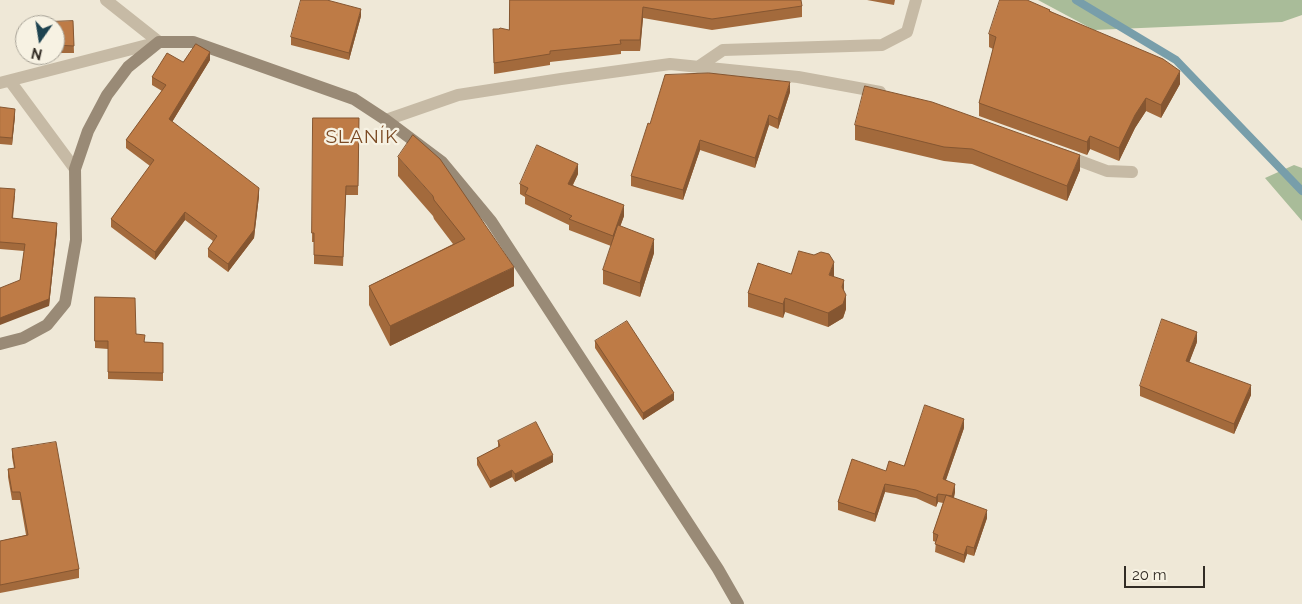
<!DOCTYPE html>
<html>
<head>
<meta charset="utf-8">
<style>
  body { margin:0 }
  #map { position:relative; width:1302px; height:604px; overflow:hidden; background:#efe8d7; font-family:Raleway,sans-serif }
  canvas { display:block }
  .north { position:absolute; left:15px; top:15px; width:50px; height:50px; box-sizing:border-box; background:#f7f2e3; border:1px solid #a8a397; border-radius:50%; rotate:193deg; font-size:14px; font-weight:700; line-height:20px; text-align:center; color:#322c25 }
  .north::after { content:''; display:block; margin:auto; width:18px; height:22px; background:#1e4350; clip-path:polygon(50% 0,100% 100%,50% 72%,0 100%) }
  .scale { position:absolute; left:1124px; top:566px; width:81px; height:22px; box-sizing:border-box; border:2px solid #322c25; border-top:0; padding-left:6px; font-size:15px; line-height:18px; white-space:nowrap; color:#322c25; -webkit-text-stroke:4px #f7f2e3; paint-order:stroke }
</style>
</head>
<body>
<div id="map">
<canvas width="1302" height="604"></canvas>
<div class="north">N</div>
<div class="scale">20 m</div>
</div>
<script>
const context = document.querySelector('canvas').getContext('2d');
context.lineJoin = 'round';
function fillPath(path, color) { context.fillStyle = color; context.fill(path, 'evenodd'); }
function stroke(path, color, width, dash) { context.strokeStyle = color; context.lineWidth = width; context.lineCap = dash ? 'butt' : 'round'; context.setLineDash(dash || []); context.stroke(path); }
function label(font, color, halo, rows, align = 'center') {
  context.font = font + ' Raleway,sans-serif'; context.lineWidth = 4.5; context.setLineDash([]); context.textBaseline = 'middle'; context.strokeStyle = halo; context.fillStyle = color; for (const [text, x, y, turn = 0] of rows) {
    context.save(); context.translate(x, y); context.rotate((+turn || 0) * Math.PI / 180); context.textAlign = isNaN(turn) ? turn : align; if (halo) context.strokeText(text, 0, 0); context.fillText(text, 0, 0); context.restore();
  }
}
const green = new Path2D(`
  M1038,0H1302V15L1282,22L1094,30Z
  M1294,165L1302,168V221L1265,178Z`);
const stream = new Path2D(`
  M1076,0L1176,60L1302,191`);
const street = new Path2D(`
  M106,0L159,42
  M698,67L723,50L882,45L907,32L916,0
  M10,81L75,169
  M0,83L159,42
  M386,120L458,95L561,79L670,64L798,77L880,92
  M1064,155L1107,171L1132,172`);
const secondary = new Path2D(`
  M0,344L23,338L47,325L65,303L76,240L75,169L88,131L107,95L128,67L159,42H193L354,99L386,120L442,162L491,221L718,569L738,604`);
const wall = new Path2D(`
  M510,0L802,6V17L712,30L643,18L640,51H621V54L550,62V65L494,74L493,29L509,30Z
  M867,0H895L894,5Z
  M1050,11L1180,84L1161,118L1146,111L1135,128L1119,161L1090,149L1087,155L979,116V103L993,49L989,47V34Z
  M361,16L349,60L291,45V37Z
  M73,21L74,53H55V25Z
  M210,60L172,122L259,196L254,238L228,272L208,257V249L213,241L185,220L155,260L111,227V219L150,166L126,148V140L162,91L152,85V77L183,62Z
  M790,92L778,129L769,125L755,168L700,150L683,200L631,186V176Z
  M0,107L15,116L12,145L0,144Z
  M313,118H359L358,195H346L343,266L314,264V242H312Z
  M855,125L1080,170L1067,201L972,164L944,161L855,140Z
  M398,157L514,286L390,346L369,305V286L453,244L434,219L433,216L398,176Z
  M578,174L573,185L624,216L620,226L654,253L640,297L603,284V270L611,246L569,230V225L525,204V197L520,194V184Z
  M0,188L15,196L13,218L57,231L49,306L20,280L24,251L0,249Z
  M791,274L834,277L844,292L846,309L843,318L828,327L785,312L783,318L748,307V293Z
  M95,297L145,342L163,343V381L108,379V349L95,348Z
  M595,341L674,400L643,420L595,348Z
  M1197,342L1189,362L1251,395L1234,434L1140,396V386Z
  M964,428L946,480L955,492L954,498L987,518L974,556L967,554L964,563L935,552L936,542L933,541V533L943,503L938,502L936,507L916,498L885,492L875,522L838,510V502L886,471L904,466Z
  M498,441L553,462L515,482L512,477L490,488L477,465V458L498,447Z
  M12,449L79,569V578L0,593V541L26,535L20,500H12L8,477V469L14,468L12,457Z`);
const shadedWall = new Path2D(`
  M643,7V18L640,51V40Z
  M361,9V16L349,60V53Z
  M210,52V60L169,127V119Z
  M1180,71V84L1161,118V105Z
  M790,82V92L778,129V119Z
  M1146,98V111L1135,128L1119,161V148L1135,115Z
  M15,109V116L12,145V138Z
  M769,115V125L755,168V158Z
  M1090,136V149L1087,155V142Z
  M700,140V150L683,200V190Z
  M1080,155V170L1067,201V186Z
  M578,164V174L568,194V184Z
  M259,188V196L254,238L228,272V264Z
  M624,205V216L613,247V236Z
  M185,212V220L155,260V252Z
  M57,223V231L49,306L0,325V318Z
  M654,239V253L640,297V283Z
  M834,262V276L829,289V275Z
  M514,267V286L390,346V326Z
  M844,280V294L842,287Z
  M846,295V309L843,318L828,327V313Z
  M785,298V312L783,318V304Z
  M1197,332V342L1186,371V361Z
  M1251,385V395L1234,434V424Z
  M674,393V400L643,420V413Z
  M964,419V428L943,488V479Z
  M553,455V462L515,482V474Z
  M512,470V477L490,488V481Z
  M885,484V492L875,522V514Z
  M955,484V492L952,504V496Z
  M938,494V502L936,507V498Z
  M987,510V518L974,556V548Z
  M967,546V554L964,563V555Z`);
const building = new Path2D(`
  M301,0H327L361,9L349,53L291,37Z
  M510,0H801L802,6L712,19L643,7L640,40H620L621,44L550,51V54L494,63L493,29H499L500,28L509,30Z
  M1000,0H1027L1050,10L1049,11L1163,59L1180,71L1161,105L1146,98L1135,115L1119,148L1090,136L1087,142L979,103L996,37L989,34Z
  M73,21L74,46L55,45V25H43L46,22Z
  M196,44L210,52L169,119L259,188L254,230L228,264L208,249L217,236L185,212L155,252L111,219L154,160L126,140L166,85L152,77L167,53L183,62Z
  M709,73L790,82L778,119L769,115L755,158L700,140L683,190L631,176L648,123L650,124L665,75Z
  M865,86L932,102L1080,155L1067,186L972,149L944,147L855,125Z
  M0,107L15,109L12,138L0,137Z
  M313,118H359L358,186H346L343,257L314,255V233H312Z
  M413,135L440,159L514,267L390,326L369,286L465,239L434,200L433,196L398,157Z
  M537,145L578,164L568,184L624,205L613,236L569,219L572,216L525,194L528,188L520,184Z
  M0,188L15,189L12,218L57,223L49,299L0,318V288L20,280L25,244L0,242Z
  M618,225L654,239L640,283L603,270Z
  M799,251L814,255L821,252L829,254L834,262L829,275L844,280L842,287L846,295L843,304L828,313L785,298L783,304L748,293L758,263L791,274Z
  M95,297L135,298L136,334L145,335L144,342L163,343V373L108,372V341H95Z
  M1162,319L1197,332L1186,361L1251,385L1234,424L1140,386Z
  M627,321L674,393L643,413L595,341Z
  M925,405L964,419L943,479L955,484L952,496L946,495L987,510L974,548L967,546L964,555L935,544L938,535L933,533L946,495L938,494L936,498L916,490L885,484L875,514L838,502L852,459L886,471L889,461L904,466Z
  M536,422L553,455L515,474L512,470L490,481L477,458L500,446L498,441Z
  M56,442L79,569L0,585V541L28,535L20,492H12L8,469L15,468L12,449Z`);
const quarterNames = [
  ["SLANÍK",362,137]
];
fillPath(green, '#a9bc99');
stroke(stream, '#789eaa', 8);
stroke(street, '#c6baa5', 12);
stroke(secondary, '#998a76', 12);
fillPath(wall, '#a36a3c');
fillPath(shadedWall, '#855631');
fillPath(building, '#be7b46');
stroke(building, '#855631', 1);
context.letterSpacing = '1px';
label('19px', '#7b4a24', '#f7f2e3', quarterNames);
context.letterSpacing = '0px';
</script>
</body>
</html>
